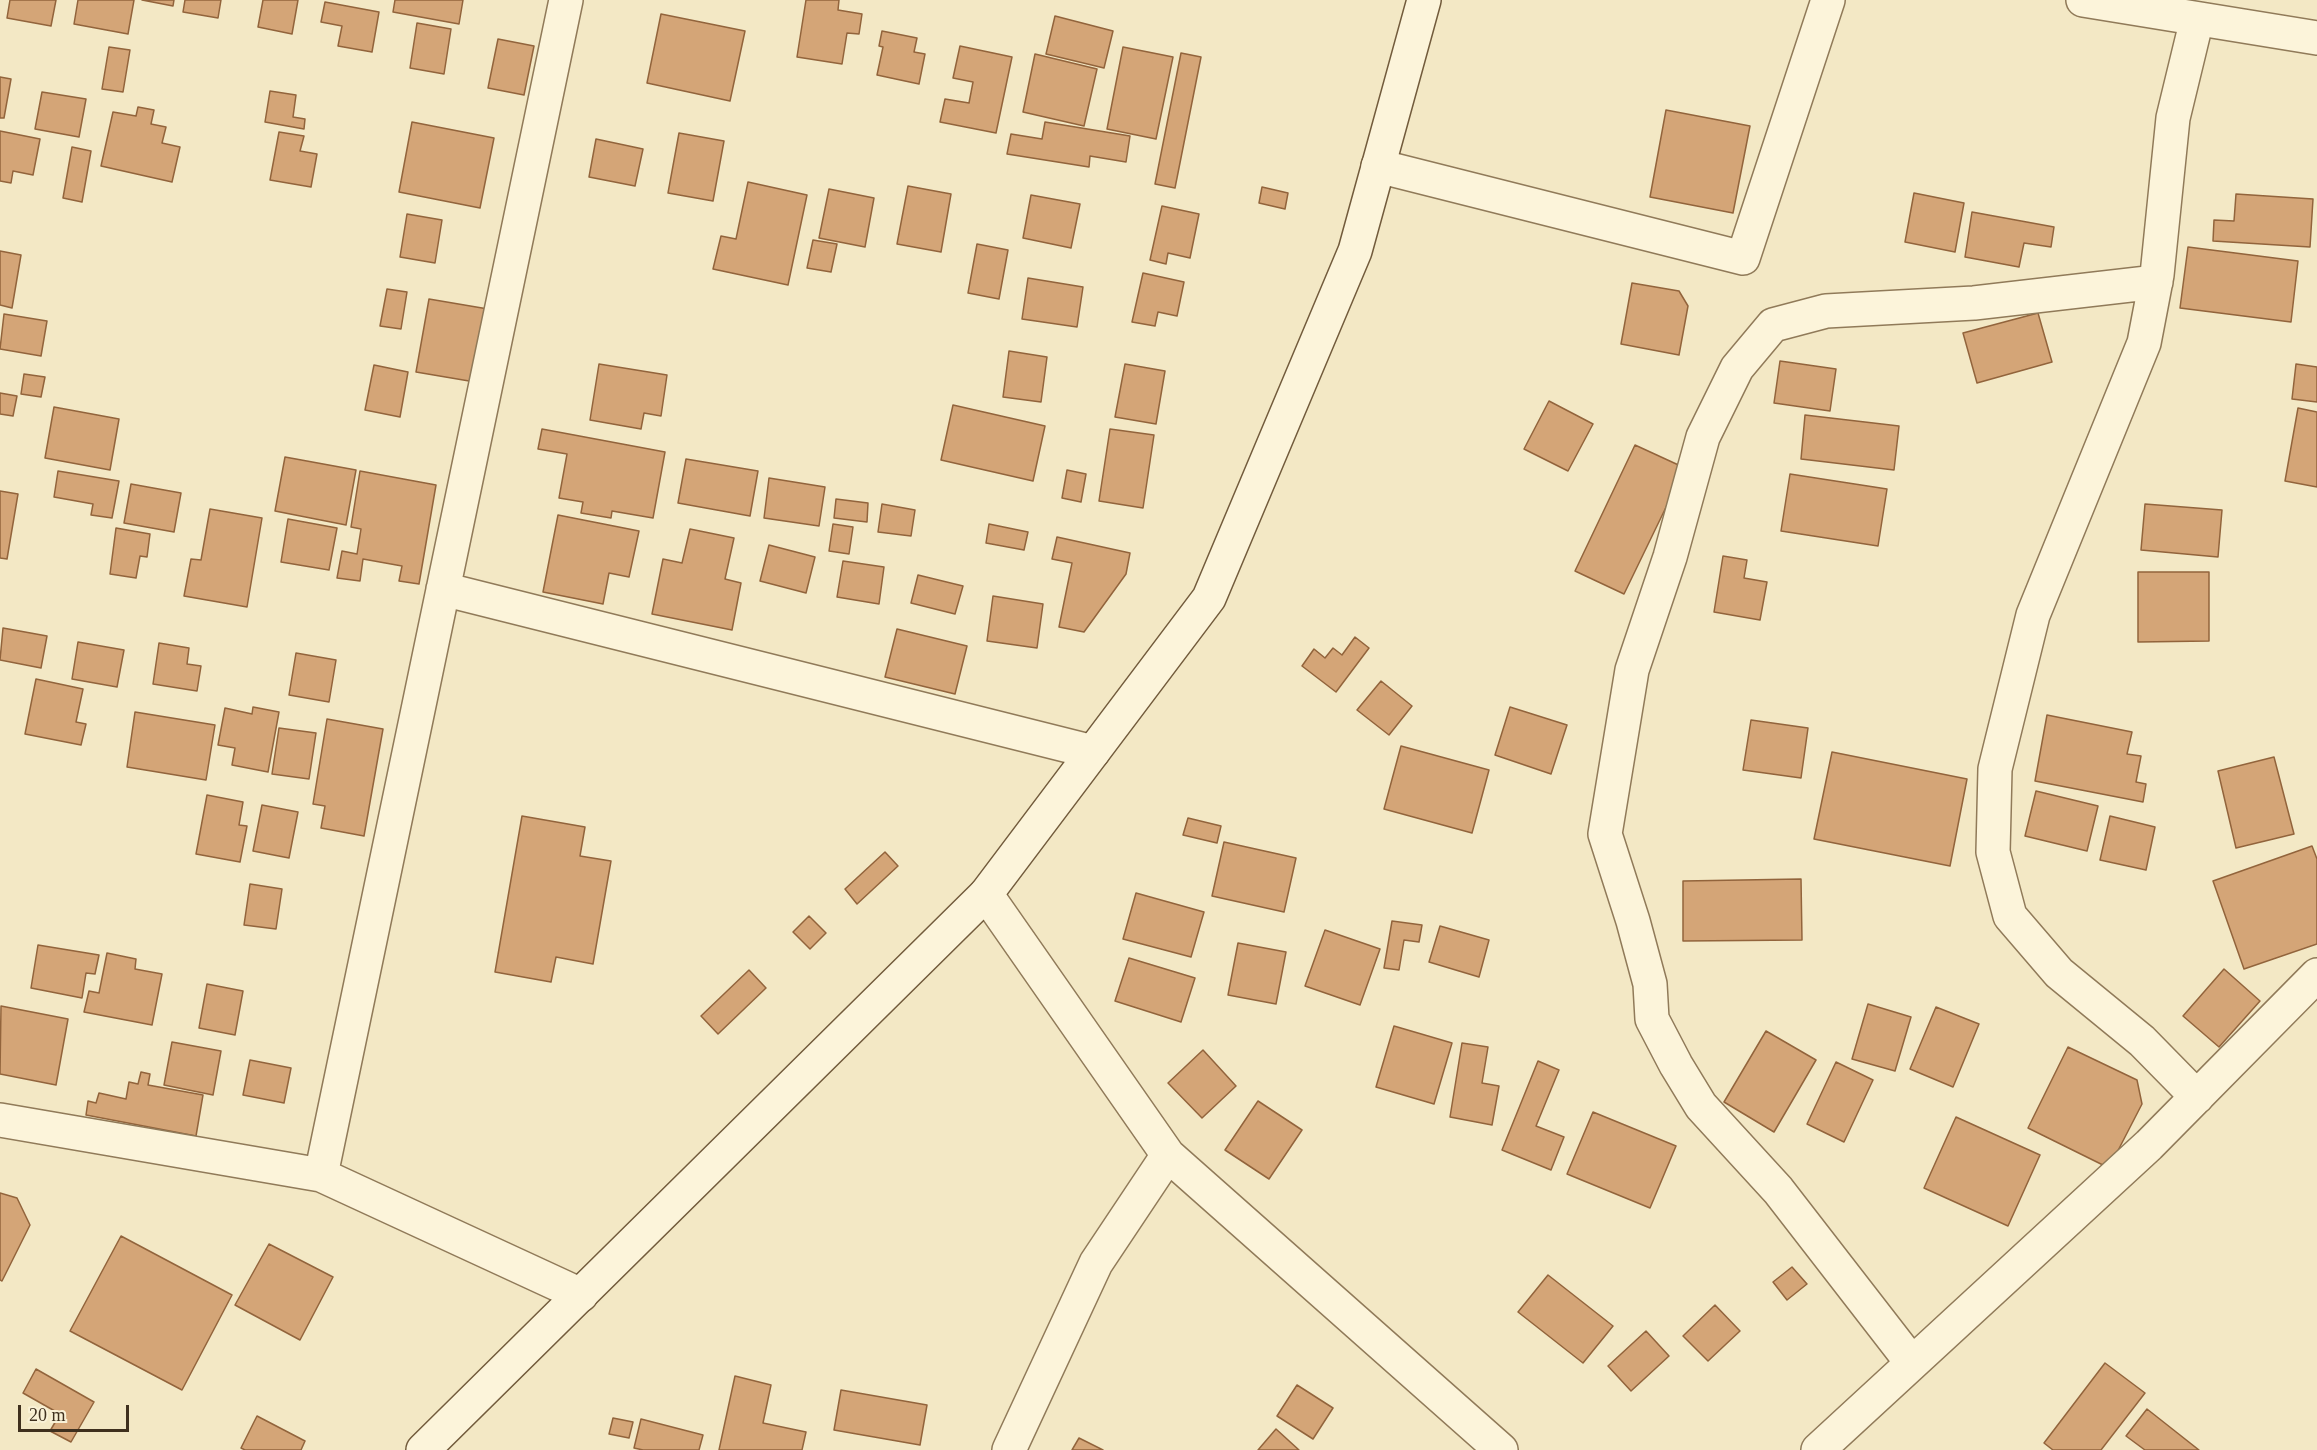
<!DOCTYPE html>
<html>
<head>
<meta charset="utf-8">
<style>
  body { margin:0 }
  #map { position:relative; width:2317px; height:1450px; overflow:hidden; background:#f3e8c5; font-family:"Times New Roman",serif }
  canvas { display:block }
  .scale { position:absolute; left:18px; top:1405px; width:111px; height:27px; box-sizing:border-box; border:3px solid #3f301e; border-top:0; padding-left:8px; font-size:18px; line-height:21px; white-space:nowrap; color:#3f301e; -webkit-text-stroke:4px #f9f1d6; paint-order:stroke }
</style>
</head>
<body>
<div id="map">
<canvas width="2317" height="1450"></canvas>
<div class="scale">20 m</div>
</div>
<script>
const context = document.querySelector('canvas').getContext('2d');
context.lineJoin = 'round';
function fillPath(path, color) { context.fillStyle = color; context.fill(path, 'evenodd'); }
function stroke(path, color, width, dash) { context.strokeStyle = color; context.lineWidth = width; context.lineCap = dash ? 'butt' : 'round'; context.setLineDash(dash || []); context.stroke(path); }
const building = new Path2D(`
  M10,0H56L51,26L7,18Z
  M78,0H134L128,34L74,24Z
  M142,0H174L173,6Z
  M185,0H221L218,18L183,12Z
  M263,0H298L292,34L258,27Z
  M395,0H463L459,24L393,12Z
  M806,0H839L838,10L862,14L859,34L847,33L842,64L797,57Z
  M325,2L379,12L372,52L338,46L342,26L321,22Z
  M661,14L745,31L730,101L647,83Z
  M1055,16L1113,31L1104,68L1046,54Z
  M417,23L451,29L444,74L410,68Z
  M882,31L917,38L914,52L925,54L919,84L877,75L883,47L879,46Z
  M498,39L534,46L524,95L488,88Z
  M960,46L1012,57L996,133L940,122L945,99L969,103L973,82L953,78Z
  M109,47L130,50L123,92L102,89Z
  M1123,47L1173,57L1156,139L1107,129Z
  M1181,53L1201,57L1175,188L1155,184Z
  M1035,54L1097,69L1084,126L1023,112Z
  M0,77L11,79L4,118H0Z
  M270,91L296,95L293,117L305,119L304,129L265,122Z
  M42,92L86,99L79,137L35,129Z
  M138,107L154,110L151,124L166,127L162,143L180,147L172,182L101,166L113,112L136,116Z
  M1666,110L1750,126L1733,213L1650,197Z
  M412,122L494,138L480,208L399,192Z
  M1045,122L1130,136L1126,162L1090,156L1089,167L1007,154L1011,134L1042,139Z
  M0,131L40,139L33,175L13,171L11,183L0,181Z
  M279,132L304,136L300,151L317,154L311,187L270,180Z
  M679,133L724,141L713,201L668,193Z
  M596,139L643,149L635,186L589,177Z
  M72,147L91,151L82,202L63,198Z
  M748,182L807,195L788,285L713,269L721,236L736,239Z
  M908,186L951,194L941,252L897,244Z
  M1262,187L1288,193L1285,209L1259,203Z
  M829,189L874,198L865,247L819,238Z
  M1914,193L1964,203L1955,252L1905,242Z
  M2236,194L2313,199L2310,247L2213,241L2214,220L2234,221Z
  M1031,195L1080,204L1071,248L1023,238Z
  M1162,206L1199,214L1190,258L1168,253L1166,264L1150,260Z
  M1972,212L2054,227L2051,247L2024,243L2019,267L1965,257Z
  M407,214L442,220L435,263L400,257Z
  M813,240L837,244L831,272L807,268Z
  M977,244L1008,250L999,299L968,293Z
  M2188,247L2298,261L2291,322L2180,308Z
  M0,251L21,255L12,308L0,305Z
  M1143,273L1184,282L1177,316L1158,312L1155,326L1132,322Z
  M1028,278L1083,287L1077,327L1022,319Z
  M1632,283L1679,291L1688,306L1679,355L1621,344Z
  M387,289L407,292L401,329L380,326Z
  M429,299L488,309L475,382L416,372Z
  M2038,313L2052,362L1977,383L1963,333Z
  M4,314L47,321L41,356L0,349Z
  M1009,351L1047,357L1041,402L1003,397Z
  M1780,361L1836,369L1830,411L1774,403Z
  M599,364L667,375L661,416L644,413L641,429L590,420Z
  M1125,364L1165,371L1156,424L1115,417Z
  M2296,364L2317,367V402L2292,399Z
  M374,365L408,372L400,417L365,410Z
  M24,374L45,377L41,397L21,394Z
  M0,393L17,396L13,416L0,414Z
  M1549,401L1593,424L1568,471L1524,449Z
  M953,405L1045,426L1033,481L941,460Z
  M54,407L119,419L110,470L45,458Z
  M2298,408L2317,412V487L2285,481Z
  M1805,415L1899,426L1894,470L1801,459Z
  M542,429L665,452L653,518L612,511L611,518L581,513L583,502L559,498L567,454L538,449Z
  M1110,429L1154,435L1143,508L1099,501Z
  M1635,445L1685,468L1624,594L1575,571Z
  M285,457L356,470L346,525L275,511Z
  M686,459L758,471L750,516L678,503Z
  M1067,470L1086,474L1081,502L1062,498Z
  M58,471L119,481L112,518L91,515L93,504L54,497Z
  M360,471L436,485L419,584L399,581L402,566L363,559L360,581L337,578L342,551L357,554L361,529L351,527Z
  M1790,474L1887,489L1878,546L1781,531Z
  M769,478L825,487L819,526L764,518Z
  M131,484L181,493L174,532L124,523Z
  M0,491L18,494L7,559L0,558Z
  M836,499L868,503L867,522L834,518Z
  M882,504L915,510L911,536L878,532Z
  M2145,504L2222,510L2218,557L2141,550Z
  M210,509L262,518L247,607L184,596L191,559L201,560Z
  M558,515L639,531L629,577L609,573L603,604L543,592Z
  M288,519L337,528L329,570L281,562Z
  M833,524L853,527L849,554L829,551Z
  M989,524L1028,532L1024,550L986,543Z
  M116,528L150,534L147,557L140,556L136,578L110,574Z
  M690,529L734,538L725,579L741,583L732,630L652,614L663,559L682,563Z
  M1057,537L1130,553L1126,574L1084,632L1059,627L1072,563L1052,559Z
  M769,545L815,557L806,593L760,581Z
  M1723,556L1747,560L1744,578L1767,582L1760,620L1714,612Z
  M843,561L884,567L879,604L837,597Z
  M2138,572H2209V641L2138,642Z
  M918,575L963,586L955,614L911,603Z
  M993,596L1043,604L1037,648L987,641Z
  M3,628L47,636L41,668L0,660Z
  M897,629L967,646L955,694L885,677Z
  M1355,637L1369,648L1336,692L1302,666L1314,649L1325,658L1333,648L1342,655Z
  M78,642L124,650L117,687L72,679Z
  M159,643L189,648L187,664L201,666L197,691L153,684Z
  M296,653L336,660L329,702L289,695Z
  M36,679L83,689L76,722L86,724L81,745L25,734Z
  M1381,681L1412,706L1389,735L1357,710Z
  M253,707L279,712L268,772L232,765L235,748L218,745L225,708L252,714Z
  M1510,707L1567,725L1551,774L1495,755Z
  M135,712L215,725L206,780L127,767Z
  M2047,715L2132,732L2127,754L2141,756L2136,782L2146,784L2143,802L2035,781Z
  M327,719L383,729L364,836L321,828L325,806L313,804Z
  M1751,720L1808,728L1801,778L1743,770Z
  M279,728L316,733L309,779L272,774Z
  M1401,746L1489,770L1472,833L1384,809Z
  M1832,752L1967,779L1950,866L1814,839Z
  M2274,757L2294,834L2236,848L2218,771Z
  M2036,791L2098,806L2087,851L2025,836Z
  M207,795L243,802L239,825L247,826L240,862L196,854Z
  M262,805L298,812L289,858L253,851Z
  M522,816L585,827L580,856L611,861L593,964L556,957L551,982L495,972Z
  M2110,816L2155,827L2146,870L2100,860Z
  M1188,818L1221,826L1217,843L1183,835Z
  M1224,842L1296,858L1284,912L1212,896Z
  M2312,846L2317,859V944L2244,969L2213,881Z
  M885,852L898,866L857,904L845,889Z
  M1801,879L1802,940L1683,941V881Z
  M250,884L282,889L276,929L244,925Z
  M1136,893L1204,912L1191,957L1123,939Z
  M809,916L826,933L810,949L793,932Z
  M1392,921L1422,925L1419,942L1404,940L1399,970L1384,968Z
  M1440,926L1489,940L1479,977L1429,962Z
  M1325,930L1380,949L1360,1005L1305,986Z
  M1238,943L1286,952L1276,1004L1228,995Z
  M38,945L99,955L95,974L86,973L82,998L31,988Z
  M107,953L136,959L135,969L162,974L152,1025L84,1012L89,991L99,993Z
  M1129,958L1195,978L1181,1022L1115,1001Z
  M2224,969L2260,1001L2219,1047L2183,1016Z
  M749,970L766,988L718,1034L701,1016Z
  M207,984L243,991L235,1035L199,1028Z
  M1868,1004L1911,1017L1895,1071L1852,1059Z
  M1,1006L68,1019L56,1085L0,1074Z
  M1936,1007L1979,1024L1953,1087L1910,1069Z
  M1394,1026L1452,1043L1434,1104L1376,1087Z
  M1766,1031L1816,1060L1774,1132L1724,1102Z
  M172,1042L221,1051L213,1095L164,1085Z
  M1462,1043L1488,1047L1482,1083L1499,1086L1492,1125L1450,1117Z
  M2068,1047L2137,1080L2142,1104L2109,1168L2028,1128Z
  M1203,1050L1236,1086L1202,1118L1168,1083Z
  M250,1060L291,1068L284,1103L243,1095Z
  M1538,1061L1559,1070L1536,1126L1564,1137L1551,1170L1502,1150Z
  M1836,1062L1873,1080L1844,1142L1807,1124Z
  M141,1072L150,1074L148,1085L203,1095L196,1136L86,1115L88,1101L96,1103L99,1093L126,1099L129,1082L138,1084Z
  M1258,1101L1302,1130L1269,1179L1225,1150Z
  M1593,1112L1676,1146L1650,1208L1567,1174Z
  M1956,1117L2040,1155L2008,1226L1924,1188Z
  M0,1193L17,1198L30,1225L2,1281L0,1280Z
  M121,1236L232,1295L182,1390L70,1331Z
  M269,1244L333,1277L300,1340L235,1305Z
  M1792,1267L1807,1284L1787,1300L1773,1282Z
  M1548,1275L1613,1326L1583,1363L1518,1312Z
  M1715,1305L1740,1331L1708,1361L1683,1336Z
  M1646,1331L1669,1356L1631,1391L1608,1366Z
  M2105,1363L2145,1393L2101,1450H2053L2044,1443Z
  M36,1369L94,1402L71,1442L50,1431L60,1414L23,1393Z
  M735,1376L771,1385L763,1423L806,1432L802,1450H719Z
  M1297,1385L1333,1408L1313,1439L1277,1416Z
  M841,1390L927,1405L920,1445L834,1430Z
  M2147,1409L2199,1450H2145L2126,1436Z
  M257,1416L305,1441L301,1450H245L241,1448Z
  M613,1418L633,1422L629,1438L609,1434Z
  M641,1419L703,1435L699,1450H643L634,1448Z
  M1276,1429L1299,1450H1258Z
  M1079,1438L1103,1450H1072Z`);
const street = new Path2D(`
  M2083,0L2317,38
  M1378,166L1743,258L1828,0
  M443,589L1093,752
  M986,894L1168,1155L1501,1450
  M2197,1097L2142,1041L2059,973L2010,916L1993,852L1995,769L2033,615L2144,343L2157,275L2173,118L2197,19
  M0,1120L321,1175L566,0
  M321,1175L581,1295
  M1912,1363L1778,1190L1701,1106L1676,1065L1652,1019L1650,984L1633,921L1605,834L1632,670L1670,557L1703,437L1737,368L1773,325L1826,311L1974,303L2156,282
  M1009,1450L1096,1263L1168,1155
  M1818,1450L2149,1145L2317,975`);
const secondary = new Path2D(`
  M423,1450L986,894L1209,598L1355,251L1424,0`);
fillPath(building, '#d4a577');
stroke(building, '#92643c', 1.5);
stroke(street, '#907a59', 36);
stroke(secondary, '#725b3c', 36);
stroke(street, '#fcf4da', 33);
stroke(secondary, '#fcf4da', 33);
</script>
</body>
</html>
